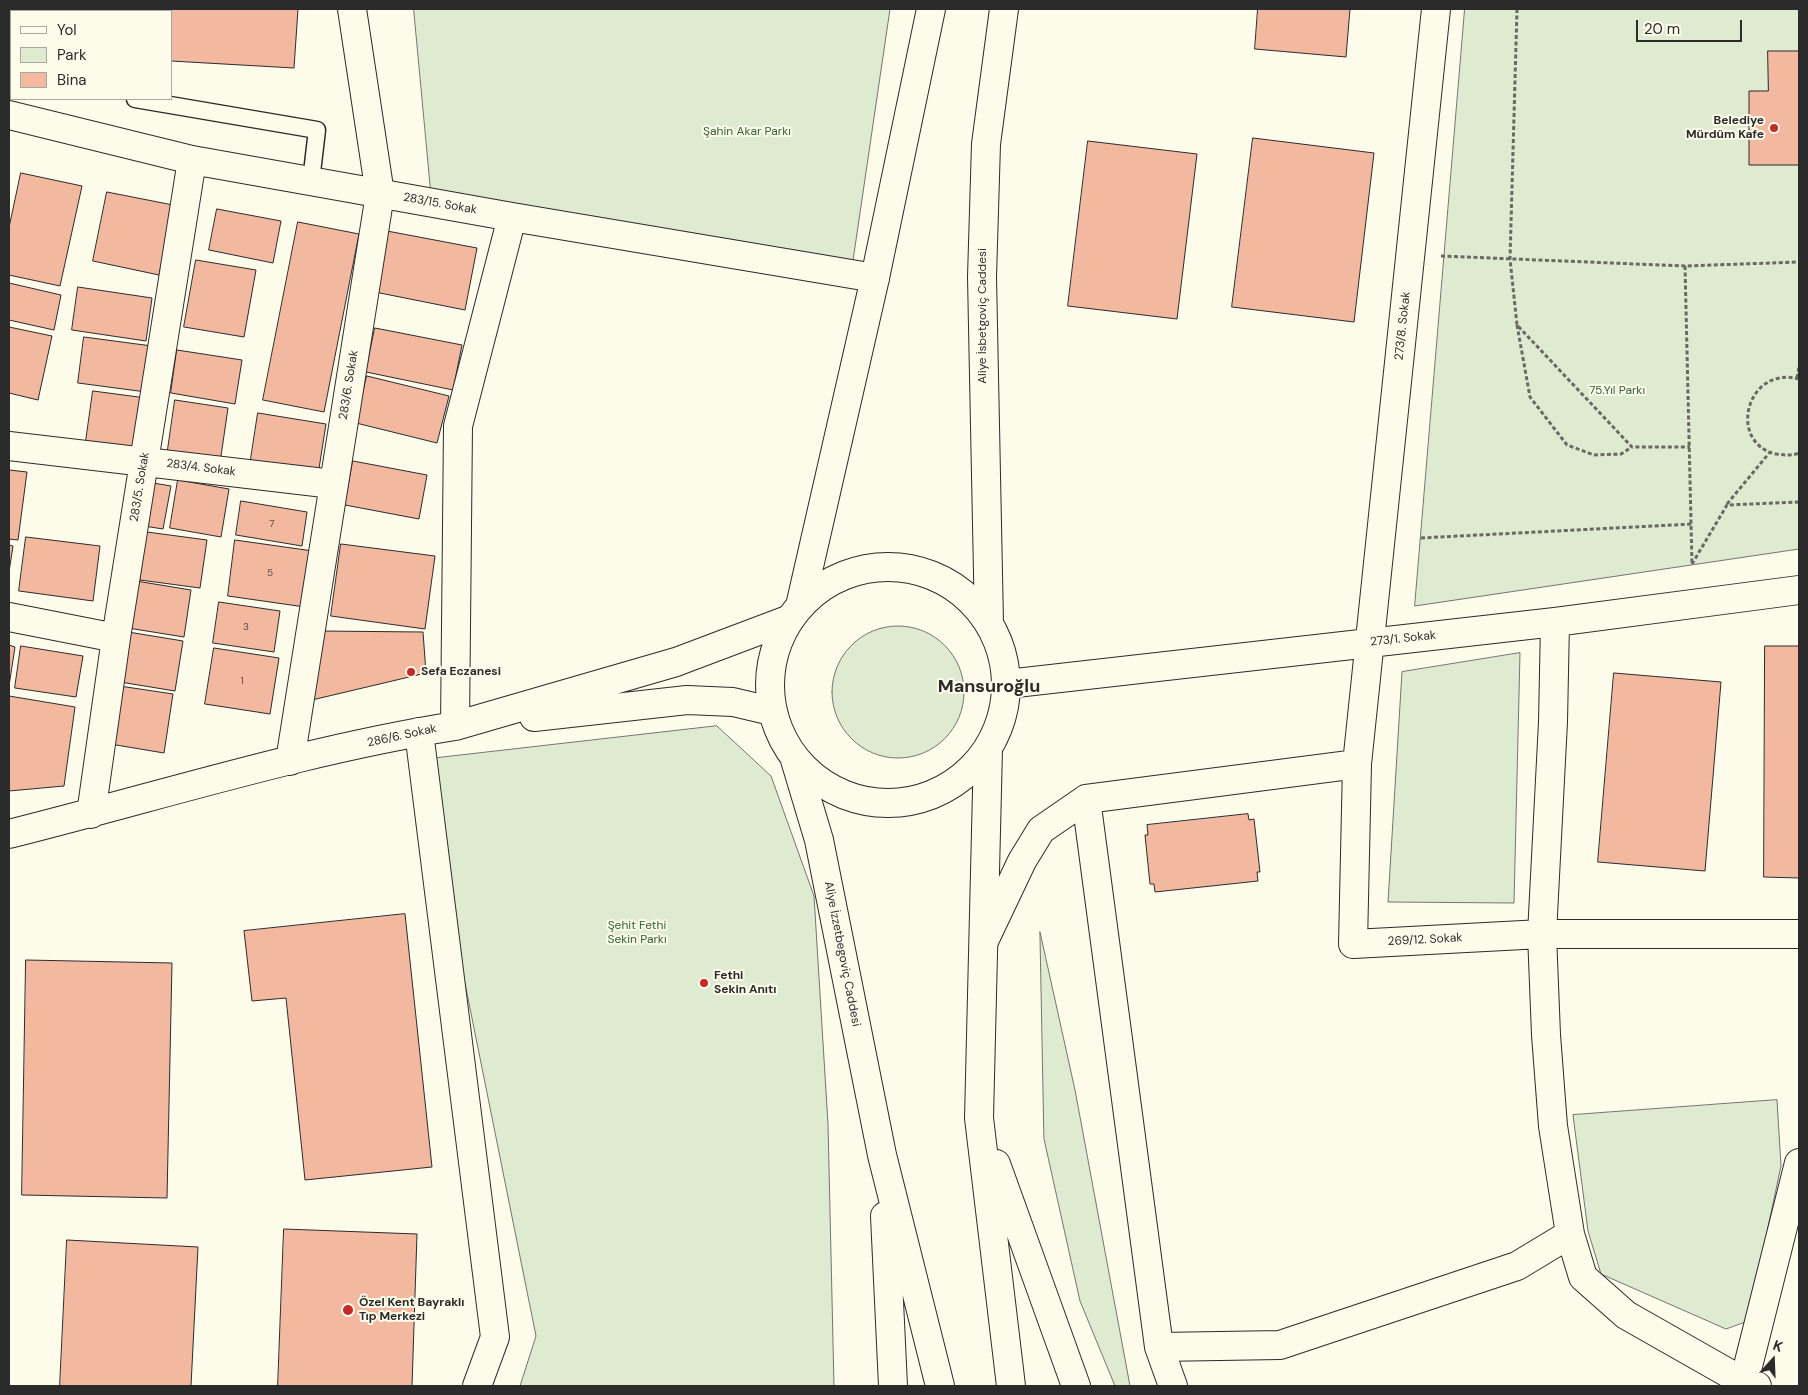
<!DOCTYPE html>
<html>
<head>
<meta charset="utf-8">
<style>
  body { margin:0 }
  #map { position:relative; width:1808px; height:1395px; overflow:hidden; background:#fdfbea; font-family:"DM Sans",sans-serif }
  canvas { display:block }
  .frame { position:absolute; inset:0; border:10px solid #2b2b2b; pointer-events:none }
  .legend { position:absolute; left:10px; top:10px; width:162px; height:90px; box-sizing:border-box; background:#fdfbea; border:1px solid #a9a89e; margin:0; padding:6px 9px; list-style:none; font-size:15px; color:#2b2b2b }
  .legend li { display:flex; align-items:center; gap:10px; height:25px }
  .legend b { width:25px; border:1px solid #a9a89e }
  .north { position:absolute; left:1748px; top:1335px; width:50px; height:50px; -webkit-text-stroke:4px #fdfbea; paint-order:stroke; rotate:20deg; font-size:14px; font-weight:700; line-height:20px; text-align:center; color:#2b2b2b }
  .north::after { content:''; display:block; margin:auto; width:18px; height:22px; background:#2b2b2b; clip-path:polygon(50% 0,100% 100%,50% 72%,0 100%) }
  .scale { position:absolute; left:1636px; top:20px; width:106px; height:22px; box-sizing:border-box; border:2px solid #2b2b2b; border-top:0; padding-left:6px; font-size:15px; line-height:18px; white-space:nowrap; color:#2b2b2b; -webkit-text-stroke:4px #fdfbea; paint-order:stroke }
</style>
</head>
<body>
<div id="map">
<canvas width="1808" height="1395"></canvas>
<div class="frame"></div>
<ul class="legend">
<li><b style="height:6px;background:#fdfbea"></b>Yol</li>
<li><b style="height:14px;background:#deebd1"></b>Park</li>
<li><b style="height:14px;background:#f2b8a0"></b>Bina</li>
</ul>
<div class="north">K</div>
<div class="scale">20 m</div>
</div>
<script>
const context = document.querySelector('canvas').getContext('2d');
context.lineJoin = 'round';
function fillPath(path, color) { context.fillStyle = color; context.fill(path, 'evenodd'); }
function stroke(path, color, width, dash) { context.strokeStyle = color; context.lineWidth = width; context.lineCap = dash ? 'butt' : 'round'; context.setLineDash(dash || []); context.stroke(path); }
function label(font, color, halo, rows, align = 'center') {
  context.font = font + ' "DM Sans",sans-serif'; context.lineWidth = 4; context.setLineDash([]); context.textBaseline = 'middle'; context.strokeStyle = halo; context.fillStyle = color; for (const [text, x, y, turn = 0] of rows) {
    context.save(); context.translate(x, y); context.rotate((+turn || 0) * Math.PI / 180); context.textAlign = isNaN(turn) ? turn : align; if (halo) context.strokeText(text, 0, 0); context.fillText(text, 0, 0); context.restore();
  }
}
const green = new Path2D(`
  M414,9H890L851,274L432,202Z
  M1465,9H1799V549L1415,606Z
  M832 692a66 66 0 1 1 132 0a66 66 0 1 1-132 0Z
  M1520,653L1514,903L1388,902L1402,672Z
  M717,726L771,776L814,896L828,1124L834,1386H520L536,1336L420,760Z
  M1040,932L1075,1090L1130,1386H1115L1080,1301L1044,1139Z
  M1777,1100L1781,1166L1748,1321L1726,1329L1601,1274L1588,1231L1573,1115Z`);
const building = new Path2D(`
  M72,9H298L294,68L171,61V11H72Z
  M1258,9H1350L1346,57L1255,49Z
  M1768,51H1799V165H1749V91H1768Z
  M1253,138L1374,153L1354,322L1232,307Z
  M1088,141L1197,154L1177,319L1068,306Z
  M21,173L82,186L60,286L9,275V228Z
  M107,192L173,205L159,275L93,261Z
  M217,209L281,221L273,263L209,250Z
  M298,222L359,234L324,412L263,400Z
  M387,231L477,248L465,310L375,292Z
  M196,260L256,270L244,337L184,327Z
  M9,283L61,295L54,330L9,320Z
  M78,287L152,298L146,341L72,330Z
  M9,327L52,336L38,400L9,393Z
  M375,328L462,345L453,390L366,372Z
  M84,337L152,346L146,392L78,383Z
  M177,350L242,360L235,404L171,393Z
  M367,376L449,396L437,443L356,423Z
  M93,391L146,398L139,448L86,441Z
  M175,400L228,408L220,463L167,456Z
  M258,413L326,424L318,475L250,465Z
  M353,461L427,475L419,519L345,505Z
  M9,470L27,472L18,540L9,539Z
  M178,480L229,489L221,537L170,528Z
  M153,483L171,486L163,529L144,526Z
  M241,501L307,512L302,546L236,535Z
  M147,532L207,540L200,588L140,580Z
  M26,537L100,546L93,601L19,591Z
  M235,540L313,551L305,607L228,596Z
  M341,544L435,556L425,629L331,616Z
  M9,545L13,546L9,572Z
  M130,580L191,590L184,637L122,627Z
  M219,602L280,611L274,652L213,643Z
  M122,631L183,641L175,691L114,681Z
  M320,631L423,632L426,673L312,700Z
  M9,645L15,647L9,686Z
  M21,646L83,656L76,697L15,688Z
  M1765,646H1799V878L1764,877Z
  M214,648L279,658L270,714L205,704Z
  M1614,673L1721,682L1705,871L1598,862Z
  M113,685L173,694L164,753L104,743Z
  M9,696L75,707L64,786L9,791Z
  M1248,814L1249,820L1254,819L1260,872H1257L1258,881L1155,892L1154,884H1150L1145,835H1148L1147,825Z
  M405,914L432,1167L305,1180L286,998L252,1001L244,931Z
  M26,960L172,963L167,1198L22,1195Z
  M284,1229L417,1234L412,1386H278Z
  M67,1240L198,1247L191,1386H60Z`);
const path = new Path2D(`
  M1517,9L1510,259L1517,325L1632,447H1690
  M1441,256L1685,266L1799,262
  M1685,266L1692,565
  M1517,325L1530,397L1567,445L1594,455L1621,454L1632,447
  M1797,378L1799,367
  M1799,379C1746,365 1727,443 1776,454C1784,455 1792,456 1799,453
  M1727,504L1770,452
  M1421,538L1692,524
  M1692,564L1727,505L1799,502`);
const service = new Path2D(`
  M9,77L11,78
  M135,99L317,130L311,181`);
const minor = new Path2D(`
  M1436,9L1357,764L1353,944L1542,934H1799
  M9,115L192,160L512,217L875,278
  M9,446L333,484
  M9,617L116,638
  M1555,622L1553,722L1542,934L1546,1035L1553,1126L1570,1234L1583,1277L1626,1315L1744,1382L1757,1386
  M1007,684L1555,622L1799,590
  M534,717L687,700L733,702L771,711
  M455,726L458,426L512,217
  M419,732L495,1337L477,1386
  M290,761L380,194L352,9
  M1086,799L1159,1347L1173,1386
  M91,814L116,638L192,160
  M9,834C157,797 304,750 455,726L676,662L790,619
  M984,941L1022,861L1041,830L1086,799L1357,764
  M1159,1347L1280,1345L1517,1266L1570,1234
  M1744,1382L1799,1163`);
const primary = new Path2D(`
  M770 685a118 118 0 1 1 236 0a118 118 0 1 1-236 0Z
  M800,606L875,278L931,9
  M989,623L982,277L986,144L1004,9
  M988,749L979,1118L1011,1386
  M795,760L819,840L882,1155L940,1386
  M996,1164L1076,1386
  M885,1216L893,1386`);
const markers = [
  [1774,128,5,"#c62828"],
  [411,672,5,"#c62828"],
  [704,983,5,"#c62828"],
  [348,1310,6,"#c62828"]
];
const numberNames = [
  ["7",272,524],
  ["5",270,573],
  ["3",246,627],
  ["1",242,681]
];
const poiNames = [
  ["Belediye",1764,121,"right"],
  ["Mürdüm Kafe",1764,135,"right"],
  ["Sefa Eczanesi",421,672],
  ["Fethi",714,976],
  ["Sekin Anıtı",714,990],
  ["Özel Kent Bayraklı",359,1303],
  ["Tıp Merkezi",359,1317]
];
const parkNames = [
  ["Şahin Akar Parkı",747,132],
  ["75.Yıl Parkı",1617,391],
  ["Şehit Fethi",637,926],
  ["Sekin Parkı",637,940]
];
const streetNames = [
  ["283/15. Sokak",440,204,10],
  ["Aliye İsbetgoviç Caddesi",983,316,-90],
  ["273/8. Sokak",1403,326,-84],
  ["283/6. Sokak",349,385,-81],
  ["283/4. Sokak",201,468,7],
  ["283/5. Sokak",140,487,-81],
  ["273/1. Sokak",1403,639,-6],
  ["286/6. Sokak",402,736,-12],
  ["269/12. Sokak",1425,940,-3],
  ["Aliye İzzetbegoviç Caddesi",842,954,79]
];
const districtNames = [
  ["Mansuroğlu",989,687]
];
fillPath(green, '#deebd1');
stroke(green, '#74746e', 1);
fillPath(building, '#f2b8a0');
stroke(building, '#2b2b2b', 1);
stroke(service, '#2b2b2b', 19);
stroke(minor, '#2b2b2b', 30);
stroke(primary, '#2b2b2b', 30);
stroke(path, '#6a6964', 3, [4, 2.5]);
stroke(service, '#fdfbea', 16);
stroke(minor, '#fdfbea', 28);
stroke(primary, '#fdfbea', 28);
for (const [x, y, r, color] of markers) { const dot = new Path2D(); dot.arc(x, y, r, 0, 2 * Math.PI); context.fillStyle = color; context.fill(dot); stroke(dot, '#fdfbea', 2); }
label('10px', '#5d4e48', null, numberNames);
label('bold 12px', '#2b2b2b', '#fdfbea', poiNames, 'left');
label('12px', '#34623c', '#fdfbea', parkNames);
label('12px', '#2b2b2b', '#fdfbea', streetNames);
label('bold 18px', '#2b2b2b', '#fdfbea', districtNames);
</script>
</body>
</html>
